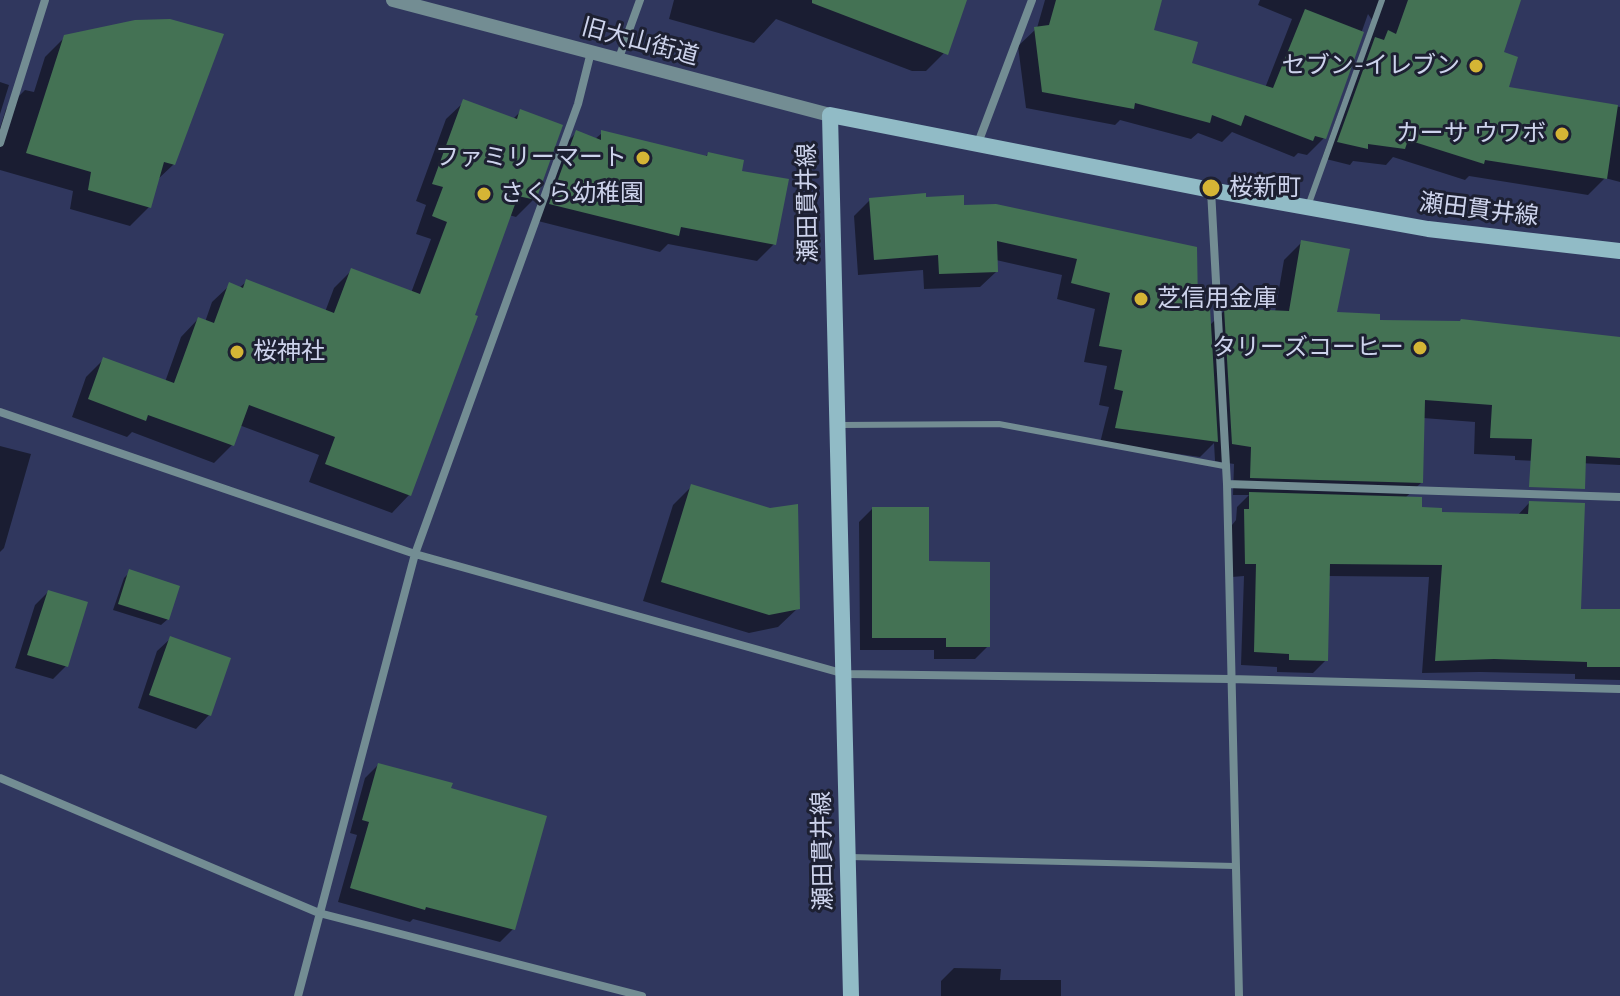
<!DOCTYPE html>
<html>
<head>
<meta charset="utf-8">
<style>
  body { margin:0 }
  canvas { display:block; background:#30375e }
</style>
</head>
<body>
<canvas width="1620" height="996"></canvas>
<script>
const context = document.querySelector('canvas').getContext('2d');
context.lineJoin = 'round';
function fillPath(path, color) { context.fillStyle = color; context.fill(path, 'evenodd'); }
function stroke(path, color, width, dash) { context.strokeStyle = color; context.lineWidth = width; context.lineCap = dash ? 'butt' : 'round'; context.setLineDash(dash || []); context.stroke(path); }
function label(font, color, halo, rows, align = 'center') {
  context.font = font + ' Mulish,"Noto Sans JP",sans-serif'; context.lineWidth = 6; context.setLineDash([]); context.textBaseline = 'middle'; context.strokeStyle = halo; context.fillStyle = color; for (const [text, x, y, turn = 0] of rows) {
    context.save(); context.translate(x, y); context.rotate((+turn || 0) * Math.PI / 180); context.textAlign = isNaN(turn) ? turn : align; if (halo) context.strokeText(text, 0, 0); context.fillText(text, 0, 0); context.restore();
  }
}
const shadow = new Path2D(`
  M674,0H965L948,49L926,71H912L776,19L754,43L669,19Z
  M1045,0H1160L1152,31L1190,64L1265,88L1292,19L1258,5L1260,0H1519L1502,53L1506,88L1620,107V182L1605,178L1588,195L1469,176L1465,180L1393,157L1386,165L1353,161L1350,165L1322,158L1372,20L1368,14L1324,138L1307,155L1298,153L1294,157L1232,132L1222,142L1198,133L1191,139L1120,120L1115,125L1026,108L1018,46L1037,28Z
  M65,37L174,164L156,181L149,207L130,226L70,209L73,191L0,170V128L6,109L25,90L34,92L45,57Z
  M0,82L9,85L0,114Z
  M464,102L512,120L521,111L534,199L516,217L509,215L409,495L392,513L309,482L319,455L239,425L232,445L214,463L132,432L127,437L72,417L86,377L104,359L165,382L181,337L198,319L205,322L212,302L230,285L239,288L246,282L325,312L334,288L351,271L411,293L431,239L416,234L426,205L416,201L446,119Z
  M577,132L595,139L602,133L705,157L708,154L739,172L774,244L757,261L668,244L660,252L534,220L560,149Z
  M925,199L962,208L1196,309L1209,326L1225,310L1275,312L1284,260L1302,242L1335,314L1378,322L1620,339V465L1515,460V456L1474,454L1475,422L1423,418L1421,483L1404,499L1420,509L1440,514L1517,516L1529,503L1579,611H1620V680L1575,679V674L1480,672L1422,673L1429,577L1328,576L1326,660L1313,673L1277,672V667L1241,665L1244,576L1232,577V525L1236,520L1237,507L1249,495H1233L1234,464L1215,461L1214,443L1200,457L1100,443L1109,407L1099,405L1107,366L1084,362L1095,309L1057,299L1062,275L996,260V272L980,287L924,289L923,270L858,275L854,216L870,200Z
  M0,446L31,454L4,548L0,552Z
  M692,486L798,608L778,627L749,633L643,601L673,505Z
  M872,509L988,646L975,659H934V650H860L859,522Z
  M130,572L168,619L161,625L113,610L124,578Z
  M48,592L66,666L53,679L15,668L35,605Z
  M171,638L209,715L196,729L138,708L157,651Z
  M378,765L449,789L513,929L500,942L413,919L410,922L338,902L357,835L350,833L365,778Z
  M954,968L1001,969L1000,980H1061V996H941V981Z`);
const building = new Path2D(`
  M812,0H967L948,55L812,3Z
  M1056,0H1162L1154,30L1198,42L1192,63L1273,88L1305,9L1364,32L1326,139L1315,136L1313,141L1245,115L1241,126L1212,115L1210,123L1135,103L1134,109L1042,92L1034,27L1049,25Z
  M1408,0H1521L1504,52L1518,57L1509,87L1618,105L1607,179L1485,160L1484,164L1408,140L1405,149L1368,144V149L1337,142L1375,37L1384,40L1388,30L1396,34Z
  M170,19L224,34L175,165L164,162L151,208L88,190L91,172L26,153L64,35L135,20Z
  M463,99L517,119L520,109L563,125L536,200L518,196L475,315L478,316L411,496L325,464L335,437L249,405L234,446L148,415L146,421L88,399L103,357L174,383L198,317L214,323L229,282L243,288L246,279L334,313L351,268L420,294L447,222L432,216L443,187L432,184Z
  M576,130L601,140V130L707,156L708,152L744,160L742,171L789,179L776,245L681,227L679,236L549,204Z
  M926,193V197L964,195V205L996,204L1197,247L1198,307L1210,308L1218,442L1115,428L1123,391L1114,389L1122,350L1099,346L1110,293L1071,283L1077,259L997,241L998,272L939,274L938,255L874,260L869,198Z
  M1301,240L1350,249L1337,312L1380,314V320L1460,321L1461,319L1620,337V458L1586,456L1585,489L1529,487L1532,439L1490,438L1492,405L1425,400L1423,483L1250,478L1251,447L1232,444L1224,308L1289,311Z
  M691,484L770,508L798,504L800,609L769,615L661,582Z
  M1249,492L1422,497V507L1442,508V512L1528,514L1529,501L1585,503L1581,609H1620V667H1587V662L1494,659L1435,661L1442,565L1330,564L1328,661L1289,660V654L1254,652L1256,564H1245L1244,509H1249Z
  M872,507H929V561L990,562V647H946V638H872Z
  M129,569L180,586L169,620L118,604Z
  M48,590L88,602L68,667L27,655Z
  M170,636L231,658L211,716L149,695Z
  M378,763L453,783L451,788L547,816L515,930L426,907L425,910L350,888L369,822L362,820Z`);
const service = new Path2D(`
  M1308,206L1382,0
  M840,425L999,424L1224,466
  M850,857L1235,866`);
const minor = new Path2D(`
  M619,58L640,0
  M0,143L45,0
  M978,143L1032,0
  M1211,190L1227,484L1239,996
  M0,412L415,554L845,674L1230,679L1620,689
  M1227,484L1620,497
  M0,778L319,913L642,996
  M298,996L415,554L578,104L591,52`);
const tertiary = new Path2D(`
  M393,0L830,115`);
const secondary = new Path2D(`
  M851,996L830,115L1211,190L1428,229L1620,251`);
const markers = [
  [1476,66,8,"#d5b535"],
  [1562,134,8,"#d5b535"],
  [643,158,8,"#d5b535"],
  [1211,188,10,"#d5b535"],
  [484,194,8,"#d5b535"],
  [1141,299,8,"#d5b535"],
  [1420,348,8,"#d5b535"],
  [237,352,8,"#d5b535"]
];
const streetNames = [
  ["旧大山街道",640,42,15],
  ["瀬田貫井線",808,203,-91],
  ["瀬田貫井線",1479,210,7],
  ["瀬田貫井線",823,851,-91]
];
const poiNames = [
  ["セブン-イレブン",1460,66],
  ["カーサ ウワボ",1546,134],
  ["ファミリーマート",627,158],
  ["桜新町",1229,188,"left"],
  ["さくら幼稚園",500,194,"left"],
  ["芝信用金庫",1157,299,"left"],
  ["タリーズコーヒー",1404,348],
  ["桜神社",253,352,"left"]
];
fillPath(shadow, '#0007');
fillPath(building, '#447254');
stroke(service, '#738d93', 6);
stroke(minor, '#738d93', 8);
stroke(tertiary, '#738d93', 14);
stroke(secondary, '#91bbc6', 16);
for (const [x, y, r, color] of markers) { const dot = new Path2D(); dot.arc(x, y, r, 0, 2 * Math.PI); context.fillStyle = color; context.fill(dot); stroke(dot, '#1d2032', 3); }
label('24px', '#cdd3ec', '#1d2032', streetNames);
label('24px', '#cdd3ec', '#1d2032', poiNames, 'right');
</script>
</body>
</html>
